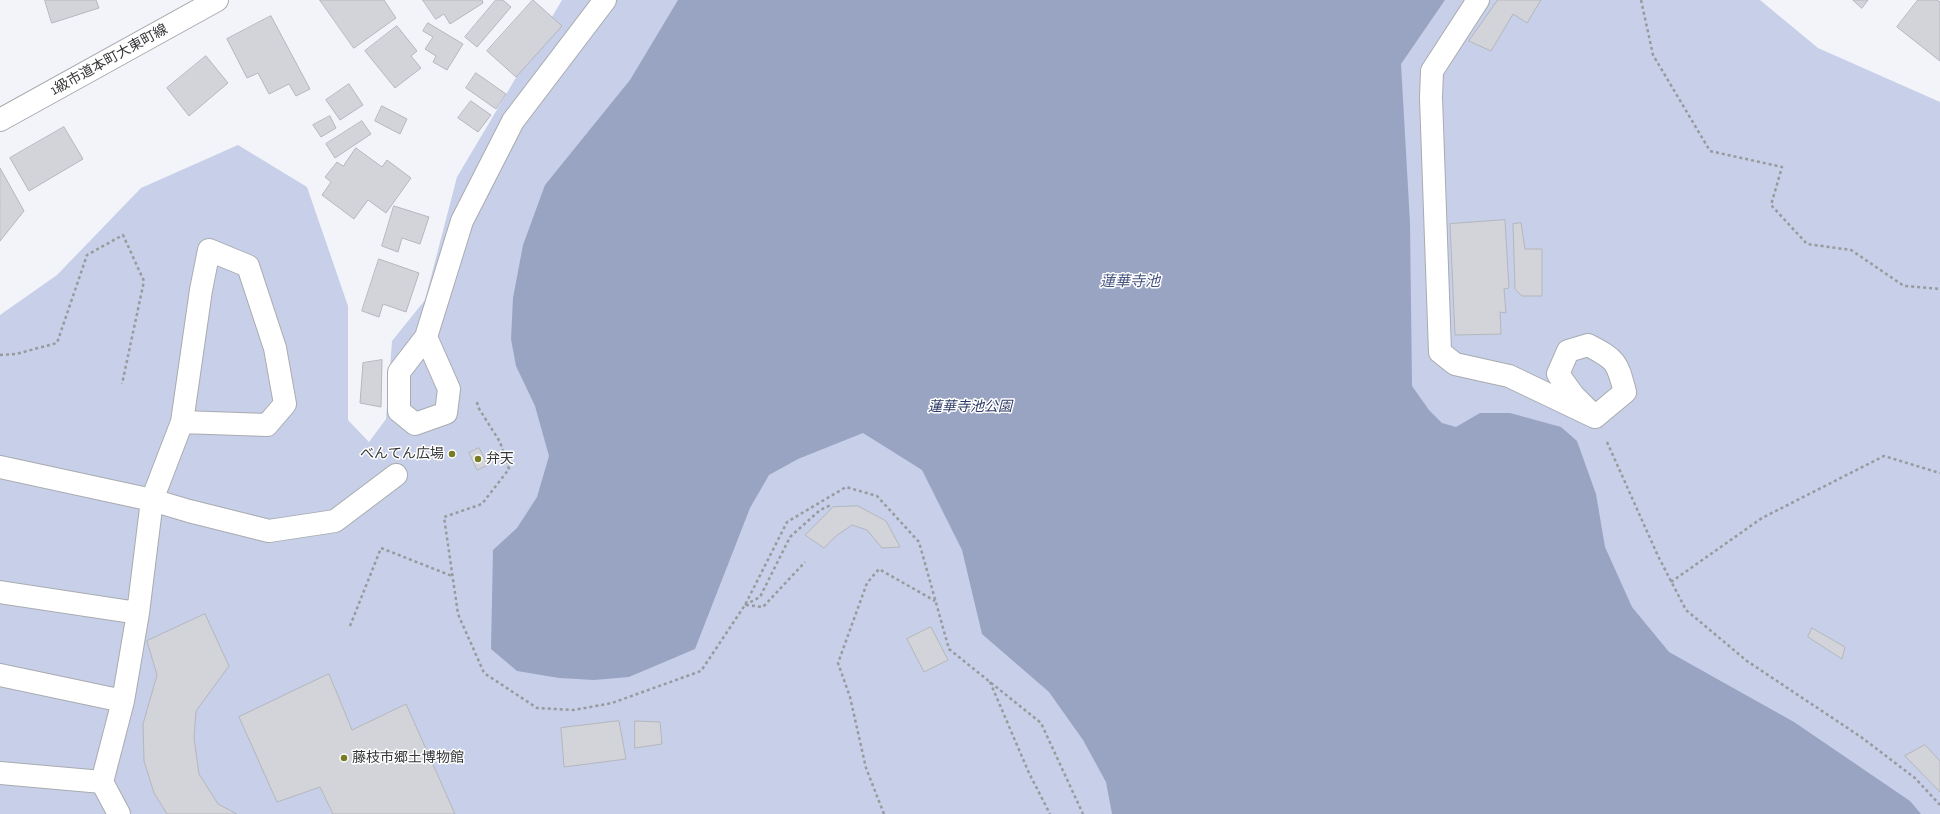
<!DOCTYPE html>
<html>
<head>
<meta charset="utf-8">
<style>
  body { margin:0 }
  canvas { display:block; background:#f2f4fa }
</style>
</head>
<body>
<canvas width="1940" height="814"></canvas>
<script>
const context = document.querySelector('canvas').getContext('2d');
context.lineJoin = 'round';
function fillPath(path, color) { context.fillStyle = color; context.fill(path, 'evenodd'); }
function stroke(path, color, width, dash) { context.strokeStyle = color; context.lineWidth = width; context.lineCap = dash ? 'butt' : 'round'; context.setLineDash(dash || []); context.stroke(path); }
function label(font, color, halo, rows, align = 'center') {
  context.font = font + ' "Zilla Slab","Noto Sans JP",serif'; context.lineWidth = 3; context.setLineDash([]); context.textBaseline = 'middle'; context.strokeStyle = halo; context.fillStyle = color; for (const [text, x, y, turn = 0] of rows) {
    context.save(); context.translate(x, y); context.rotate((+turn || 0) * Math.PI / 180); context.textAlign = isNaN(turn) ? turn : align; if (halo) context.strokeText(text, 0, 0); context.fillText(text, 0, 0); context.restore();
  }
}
const green = new Path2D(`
  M562,0H1760L1818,48L1940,102V814H0V315L57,275L141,188L238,145L307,187L348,306V420L369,442L386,419L392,341L425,300L457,177Z`);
const water = new Path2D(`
  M678,0H1445L1401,64L1410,223L1412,386L1429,410L1442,423L1456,427L1480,413H1510L1561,427L1577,441L1596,494L1605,547L1632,607L1669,652L1794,722L1910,801L1921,814H1112L1106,782L1083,740L1049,692L982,634L962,550L922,470L863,433L798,459L769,475L750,508L695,649L629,677L594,680L559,678L517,671L491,649L493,550L517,528L537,497L549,456L535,406L516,366L511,339L513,298L523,245L545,185L630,80Z`);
const building = new Path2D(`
  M45,0H96L99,8L52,23Z
  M320,0H384L396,18L354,48Z
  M423,0H482L483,3L450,24L444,14L436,19Z
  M496,0H503L511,7L477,47L465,37Z
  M533,0L562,26L516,77L487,51Z
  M1498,0H1541L1527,23L1513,14L1491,51L1469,41Z
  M1853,0H1868L1862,8Z
  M1918,0H1937L1940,2V61L1897,27Z
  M271,16L310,89L296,96L289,84L269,94L258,73L247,78L227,39Z
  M428,23L463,44L447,70L433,62L436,56L425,49L433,37L423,31Z
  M397,26L417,51L411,56L421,68L395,88L365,51Z
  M206,56L228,83L189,116L167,88Z
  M476,73L506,94L496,109L466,88Z
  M349,84L363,105L340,120L326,100Z
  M471,101L491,115L478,132L458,118Z
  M382,106L407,119L400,134L375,121Z
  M330,116L336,128L321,137L313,125Z
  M362,121L371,134L335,158L326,144Z
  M64,127L83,159L29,191L10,158Z
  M356,148L382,167L387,160L411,178L386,213L368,200L354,219L322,195L331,182L325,177L337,162L343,166Z
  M0,168L24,211L0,241Z
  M394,206L429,217L420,244L402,238L398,252L382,246Z
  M1505,220L1509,288L1504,289L1506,313L1500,312L1501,334L1455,335L1450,224Z
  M1521,223L1525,249H1542V296H1522L1515,289L1513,224Z
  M379,259L419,273L406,312L383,304L379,317L362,311Z
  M382,360L381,407L360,403L363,363Z
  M479,448L488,465L477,470L469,453Z
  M858,506L886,521L900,547L882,548L867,530L852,525L836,536L824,548L805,535L833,507Z
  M205,614L229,666L196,711L194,738L199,774L218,804L237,814H167L154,793L144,761L143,724L157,675L147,641Z
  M931,627L948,660L924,672L907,639Z
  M1812,628L1845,647L1842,659L1808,637Z
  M329,674L352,730L406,704L455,814H333L320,787L277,802L239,717Z
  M619,721L626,759L564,767L561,728Z
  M635,721L660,722L662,744L635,748Z
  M1925,745L1940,761V792L1905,756Z`);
const path = new Path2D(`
  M1641,0L1653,55L1710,151L1782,167L1771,205L1807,244L1851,250L1904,286L1940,289
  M0,355L16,354L57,343L87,255L123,235L144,281L122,384
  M477,402L478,407L500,442L509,469L482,504L444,517L458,614L484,673L537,708L574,710L612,703L701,671L745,605L787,522L846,487L877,496L919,542L949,649L1041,723L1083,814
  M1607,442L1658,556L1686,610L1747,661L1861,737L1915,778L1940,805
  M1671,582L1762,518L1884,456L1940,473
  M745,605L760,597L790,537L820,510L831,505
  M746,605L763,607L805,562
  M350,626L381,548L452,576
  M990,682L1029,773L1050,814
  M884,814L866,768L850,697L838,663L867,583L879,569L935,601`);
const minor = new Path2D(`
  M1478,0L1432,71L1431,98L1440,352L1455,364L1509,376L1595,417
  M0,120L217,0
  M426,337L449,389L446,413L415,424L399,411V372L426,337L462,221L513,121L605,0
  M1588,345C1617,360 1617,362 1625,392L1595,417L1573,395L1558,374L1568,351Z
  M0,467L152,500L189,511L269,531L335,521L396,475
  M0,592L138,613
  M0,675L123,701
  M0,773L102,782L123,701L138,613L152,500L182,422L201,290L209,250L248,266L275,348L285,404L267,425L182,422
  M102,782L119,814`);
const markers = [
  [452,454,4,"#777b24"],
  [478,459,4,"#777b24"],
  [344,758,4,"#777b24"]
];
const streetNames = [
  ["1級市道本町大東町線",109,60,-29]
];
const parkNames = [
  ["蓮華寺池公園",970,407]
];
const poiNames = [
  ["べんてん広場",444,454,"right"],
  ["弁天",486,459],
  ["藤枝市郷土博物館",352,758]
];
const waterNames = [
  ["蓮華寺池",1130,282]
];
fillPath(green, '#c7d0e8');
fillPath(water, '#99a4c3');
fillPath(building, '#d2d4da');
stroke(building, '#b5b7bd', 1);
stroke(minor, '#a9abb0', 24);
stroke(path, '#989a9e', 2.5, [3, 3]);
stroke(minor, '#fff', 22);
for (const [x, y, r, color] of markers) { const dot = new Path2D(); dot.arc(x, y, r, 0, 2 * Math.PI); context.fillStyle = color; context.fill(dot); stroke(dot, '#fff', 1.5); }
label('14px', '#353638', '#fff', streetNames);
label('italic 14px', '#2e3a65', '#fff', parkNames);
label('14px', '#353638', '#fff', poiNames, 'left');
label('italic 15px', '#465481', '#fff', waterNames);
</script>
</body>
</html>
